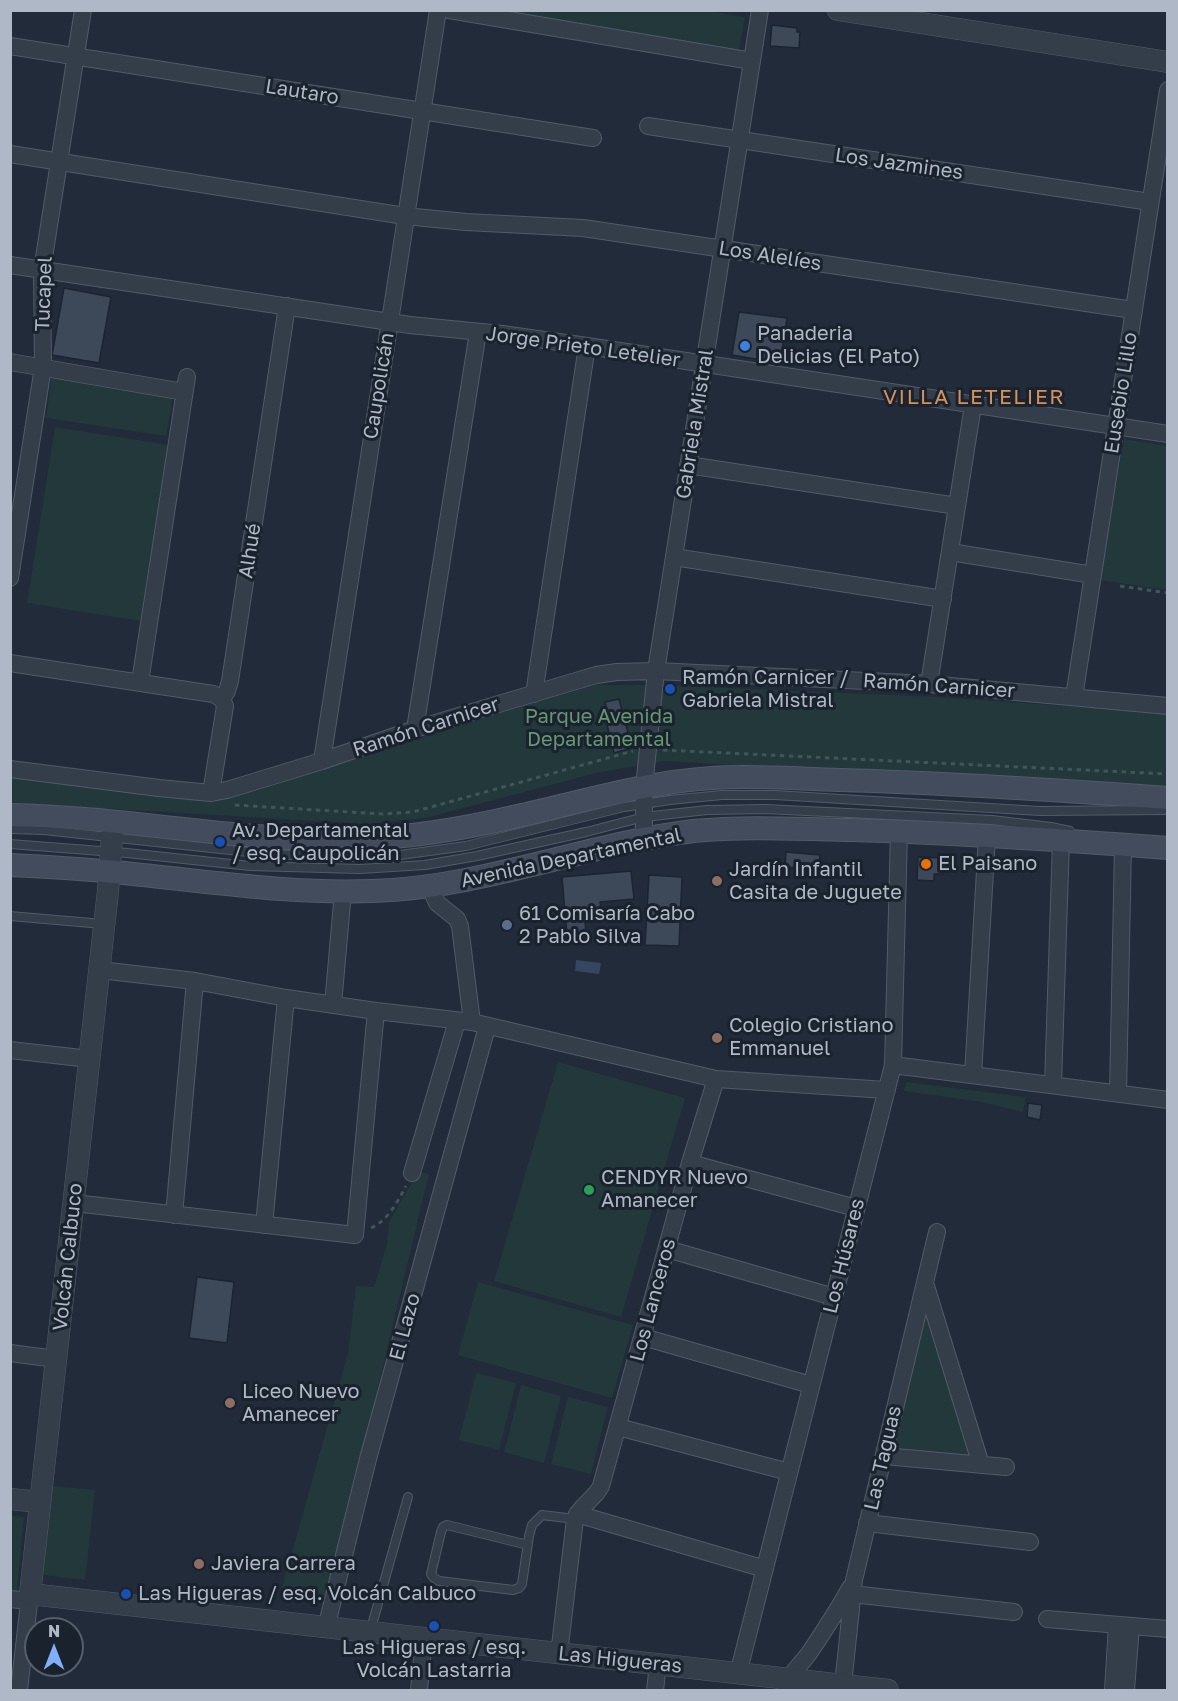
<!DOCTYPE html>
<html>
<head>
<meta charset="utf-8">
<style>
  body { margin:0 }
  #map { position:relative; width:1178px; height:1701px; overflow:hidden; background:#212b3a; font-family:"Golos Text",sans-serif }
  canvas { display:block }
  .frame { position:absolute; inset:0; border:12px solid #afb8c6; pointer-events:none }
  .north { position:absolute; left:24px; top:1617px; width:60px; height:60px; box-sizing:border-box; background:#1a222e; border:2px solid #565e6b; border-radius:50%; rotate:0deg; font-size:16px; font-weight:700; line-height:24px; text-align:center; color:#afb8c6 }
  .north::after { content:''; display:block; margin:auto; width:21px; height:27px; background:#81aff9; clip-path:polygon(50% 0,100% 100%,50% 72%,0 100%) }
</style>
</head>
<body>
<div id="map">
<canvas width="1178" height="1701"></canvas>
<div class="frame"></div>
<div class="north">N</div>
</div>
<script>
const context = document.querySelector('canvas').getContext('2d');
context.lineJoin = 'round';
function fillPath(path, color) { context.fillStyle = color; context.fill(path, 'evenodd'); }
function stroke(path, color, width, dash) { context.strokeStyle = color; context.lineWidth = width; context.lineCap = dash ? 'butt' : 'round'; context.setLineDash(dash || []); context.stroke(path); }
function label(font, color, halo, rows, align = 'center') {
  context.font = font + ' "Golos Text",sans-serif'; context.lineWidth = 6; context.setLineDash([]); context.textBaseline = 'middle'; context.strokeStyle = halo; context.fillStyle = color; for (const [text, x, y, turn = 0] of rows) {
    context.save(); context.translate(x, y); context.rotate((+turn || 0) * Math.PI / 180); context.textAlign = isNaN(turn) ? turn : align; if (halo) context.strokeText(text, 0, 0); context.fillText(text, 0, 0); context.restore();
  }
}
const green = new Path2D(`
  M702,10L745,17L739,51L492,11Z
  M52,377L173,396L166,436L46,418Z
  M55,427L169,445L140,621L27,603Z
  M1124,439L1167,446V590L1100,580Z
  M595,685H663L937,697L1167,713V790L664,761L596,773L426,818L367,824L11,803V774L163,794L255,791L473,721Z
  M558,1062L685,1098L621,1317L494,1281Z
  M906,1082L1026,1097L1023,1112L982,1102L904,1091Z
  M418,1172L429,1174L328,1596L282,1588L348,1353L356,1286L374,1287L387,1244L389,1222Z
  M478,1282L633,1325L612,1398L458,1355Z
  M927,1312L971,1457L891,1449Z
  M476,1373L516,1383L499,1450L459,1440Z
  M521,1385L561,1396L544,1463L504,1452Z
  M568,1397L608,1407L591,1474L551,1464Z
  M52,1486L95,1490L85,1580L43,1575Z
  M11,1516L24,1517L17,1593L11,1592Z`);
const water = new Path2D(`
  M576,960L601,963L599,974L575,971Z`);
const building = new Path2D(`
  M772,25L797,28V32H800L799,48L770,46Z
  M64,288L111,297L99,363L52,355Z
  M739,312L787,318L780,363L732,355Z
  M619,699L632,748L614,753L607,725L610,724L605,702Z
  M786,852L820,855L819,869L785,867Z
  M918,857L944,858L943,874H934V881L917,880Z
  M631,871L634,899L600,902L602,920L585,921L586,933L567,935L562,877Z
  M649,875L682,877L679,946L645,945Z
  M1028,1103L1042,1105L1040,1120L1027,1117Z
  M197,1277L234,1282L227,1343L189,1338Z`);
const path = new Path2D(`
  M1120,586L1168,593
  M663,750L1168,774
  M235,805L382,814L413,812L633,751
  M371,1228C388,1220 397,1203 406,1186`);
const service = new Path2D(`
  M10,829L44,830L267,854L347,857L393,856L466,846L624,807L670,800L722,795H775L1040,811L1168,810
  M10,844L127,853L250,866L360,869L425,865L477,856L586,832L644,817L707,810L765,809L992,820L1051,827L1070,831
  M10,916L103,924
  M528,1545L447,1525L443,1527L441,1532L431,1574L434,1578L439,1581L513,1590L519,1588L522,1584L529,1536L532,1525L542,1515L575,1519
  M370,1632L408,1497`);
const minor = new Path2D(`
  M449,10L752,61
  M10,46L593,138
  M648,126L1150,202
  M10,154L405,216L466,222L583,228L1133,310
  M10,265L410,325L502,334L587,346L1168,434
  M10,362L184,392
  M688,465L957,506
  M950,552L1093,575
  M674,557L943,599
  M10,578L43,367L42,270L83,10
  M10,663L213,694L222,699
  M140,682L187,377
  M929,684L973,405
  M534,694L587,346
  M1074,697L1168,90
  M222,699L227,691L230,681L287,306
  M415,729L478,332
  M322,761L438,10
  M10,769L159,788L211,793L227,790L322,761L415,729L596,675L617,672L656,671L929,684L1168,706
  M211,793L225,706L222,699
  M644,839V787L656,671L760,10
  M430,887L437,903L457,919L460,926L472,1022
  M100,970L195,981L286,998L376,1011L472,1022L716,1079L887,1090
  M333,1005L343,891
  M10,1050L90,1059
  M893,1065L1168,1100
  M973,1075L987,837
  M1053,1085L1061,841
  M1118,1094L1123,845
  M690,1163L856,1208
  M412,1173L457,1021
  M74,1203L355,1235L376,1011
  M174,1215L195,981
  M264,1225L286,998
  M667,1249L834,1297
  M925,1283L981,1465
  M643,1337L811,1385
  M10,1353L56,1359
  M618,1427L789,1472
  M884,1456L1006,1467
  M577,1514L765,1569
  M867,1523L1030,1542
  M852,1594L1014,1612
  M10,1599L29,1601
  M1047,1619L1168,1629
  M326,1628L368,1459L487,1027
  M559,1654L575,1519C580,1505 594,1500 601,1486L690,1163L716,1079
  M738,1674L893,1065L899,831
  M843,1685L854,1580L937,1232
  M19,1690L30,1594
  M419,1690L424,1638
  M655,1690L658,1665
  M786,1690C788,1674 801,1665 810,1652C824,1631 838,1610 850,1588
  M1113,1690L1117,1625
  M1126,1690L1131,1626`);
const tertiary = new Path2D(`
  M838,10L1168,62
  M113,822L108,891L30,1594L888,1690
  M10,1499L40,1502`);
const secondary = new Path2D(`
  M10,815C126,817 239,842 355,839C411,838 468,828 522,815C585,801 647,782 712,778C754,775 798,779 840,780C950,783 1058,790 1168,798
  M10,865C51,867 92,869 133,874C213,882 292,894 372,891C482,888 585,844 694,831C746,826 799,829 852,830C957,833 1062,840 1168,848`);
const markers = [
  [745,346,6,"#3f7fe0"],
  [670,689,6,"#1a4fb4"],
  [220,842,6,"#1a4fb4"],
  [926,864,6,"#e8710a"],
  [717,881,6,"#8d6e63"],
  [507,925,6,"#5c6f8a"],
  [717,1038,6,"#8d6e63"],
  [589,1190,6,"#2e9e5b"],
  [230,1403,6,"#8d6e63"],
  [199,1564,6,"#8d6e63"],
  [126,1594,6,"#1a4fb4"],
  [434,1626,6,"#1a4fb4"]
];
const streetNames = [
  ["Lautaro",302,92,9],
  ["Los Jazmines",899,164,8],
  ["Los Alelíes",770,256,9],
  ["Tucapel",44,294,-88],
  ["Jorge Prieto Letelier",583,347,8],
  ["Caupolicán",379,386,-81],
  ["Eusebio Lillo",1121,393,-81],
  ["Gabriela Mistral",695,424,-81],
  ["Alhué",250,551,-81],
  ["Ramón Carnicer",939,686,4],
  ["Ramón Carnicer",426,727,-18],
  ["Avenida Departamental",571,858,-12],
  ["Los Húsares",844,1256,-76],
  ["Volcán Calbuco",68,1257,-84],
  ["Los Lanceros",653,1300,-75],
  ["El Lazo",405,1327,-75],
  ["Las Taguas",883,1458,-77],
  ["Las Higueras",620,1660,6]
];
const poiNames = [
  ["Panaderia",757,334],
  ["Delicias (El Pato)",757,357],
  ["Ramón Carnicer /",682,678],
  ["Gabriela Mistral",682,701],
  ["Av. Departamental",232,831],
  ["/ esq. Caupolicán",232,854],
  ["El Paisano",938,864],
  ["Jardín Infantil",729,870],
  ["Casita de Juguete",729,893],
  ["61 Comisaría Cabo",519,914],
  ["2 Pablo Silva",519,937],
  ["Colegio Cristiano",729,1026],
  ["Emmanuel",729,1049],
  ["CENDYR Nuevo",601,1178],
  ["Amanecer",601,1201],
  ["Liceo Nuevo",242,1392],
  ["Amanecer",242,1415],
  ["Javiera Carrera",211,1564],
  ["Las Higueras / esq. Volcán Calbuco",138,1594],
  ["Las Higueras / esq.",434,1648,"center"],
  ["Volcán Lastarria",434,1671,"center"]
];
const parkNames = [
  ["Parque Avenida",599,717],
  ["Departamental",599,740]
];
const neighbourhoodNames = [
  ["VILLA LETELIER",974,397]
];
fillPath(green, '#23383b');
fillPath(water, '#344661');
fillPath(building, '#3d4959');
stroke(building, '#1c2430', 1.5);
stroke(service, '#525b68', 10);
stroke(minor, '#525b68', 18);
stroke(tertiary, '#525b68', 22);
stroke(secondary, '#525b68', 24);
stroke(path, '#405558', 3, [4.5, 4.5]);
stroke(service, '#343d4a', 8);
stroke(minor, '#343d4a', 16);
stroke(tertiary, '#343d4a', 21);
stroke(secondary, '#424c5d', 22);
for (const [x, y, r, color] of markers) { const dot = new Path2D(); dot.arc(x, y, r, 0, 2 * Math.PI); context.fillStyle = color; context.fill(dot); stroke(dot, '#1a222e', 2); }
label('20px', '#afb8c6', '#1a222e', streetNames);
label('20px', '#afb8c6', '#1a222e', poiNames, 'left');
label('20px', '#669772', '#1a222e', parkNames);
context.letterSpacing = '1.5px';
label('21px', '#d5915b', '#1a222e', neighbourhoodNames);
context.letterSpacing = '0px';
</script>
</body>
</html>
